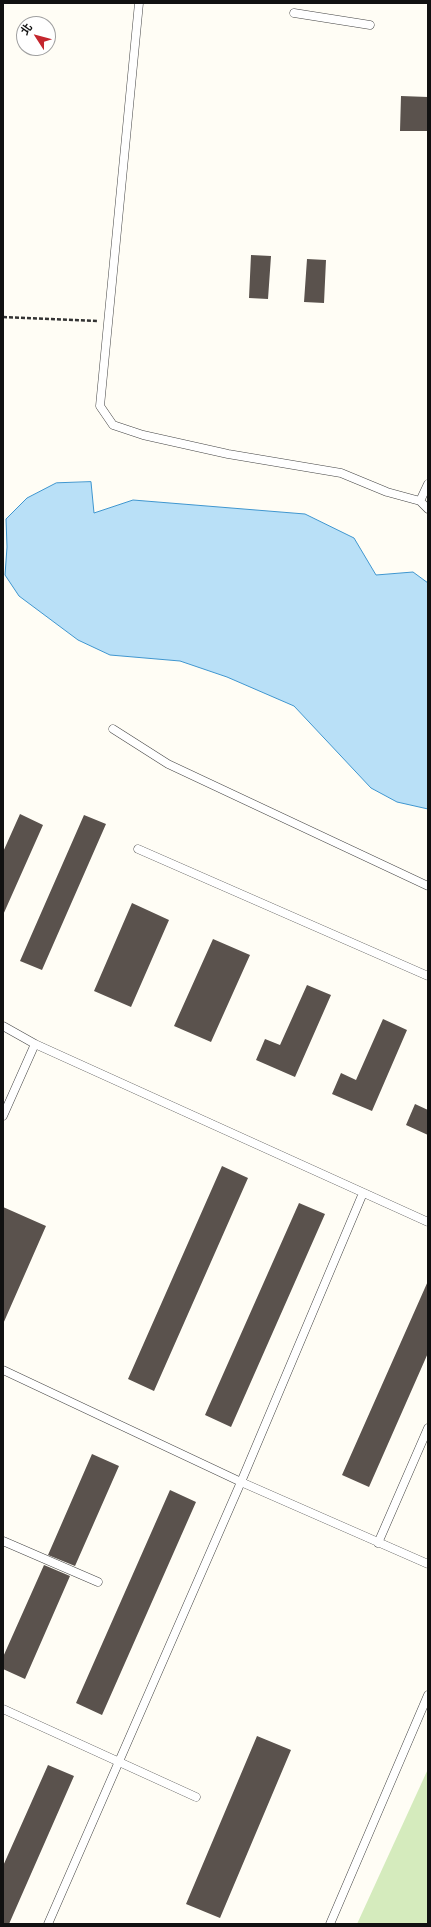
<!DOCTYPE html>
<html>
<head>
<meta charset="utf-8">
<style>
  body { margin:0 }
  #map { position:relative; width:431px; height:1927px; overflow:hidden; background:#fffdf5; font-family:"Roboto Serif","Noto Sans TC",serif }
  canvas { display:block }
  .frame { position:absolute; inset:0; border:4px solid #111; pointer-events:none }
  .north { position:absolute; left:16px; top:16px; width:40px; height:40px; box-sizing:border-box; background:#fff; border:1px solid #a0a0a0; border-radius:50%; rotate:306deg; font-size:11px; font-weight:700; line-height:16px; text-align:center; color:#111 }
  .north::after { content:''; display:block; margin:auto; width:14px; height:18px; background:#c4262e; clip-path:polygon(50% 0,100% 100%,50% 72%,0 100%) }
</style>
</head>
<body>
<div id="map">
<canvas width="431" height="1927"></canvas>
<div class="frame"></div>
<div class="north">北</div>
</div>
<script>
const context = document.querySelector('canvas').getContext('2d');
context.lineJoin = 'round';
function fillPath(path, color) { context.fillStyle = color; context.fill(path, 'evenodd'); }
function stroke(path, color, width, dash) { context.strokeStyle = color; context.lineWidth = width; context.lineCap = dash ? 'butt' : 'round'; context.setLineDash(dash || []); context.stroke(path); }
const green = new Path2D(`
  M428,1769V1924H357Z`);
const water = new Path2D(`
  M91,482L94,513L133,500L305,514L354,538L376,575L413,572L428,583V809L397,802L371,788L294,706L227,677L180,661L110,655L78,640L19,596L5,575L7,547L6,519L27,498L56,483Z`);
const building = new Path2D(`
  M401,96L428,97V131H400Z
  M251,255L271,256L268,299L249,298Z
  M307,259L326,260L324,303L304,302Z
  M20,814L43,825L3,915V852Z
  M84,815L106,824L42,970L20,961Z
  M132,903L169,920L131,1007L94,991Z
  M213,939L250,955L211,1042L174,1026Z
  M307,985L331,995L295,1077L256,1060L265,1039L280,1045Z
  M383,1019L407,1030L372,1111L332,1094L341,1073L356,1080Z
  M415,1104L428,1110V1135L406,1125Z
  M222,1166L248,1178L154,1391L128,1379Z
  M299,1203L325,1214L231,1427L205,1415Z
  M3,1207L46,1226L3,1324Z
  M428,1281V1353L369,1487L342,1475Z
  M92,1454L119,1466L75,1566L48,1555Z
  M170,1490L196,1502L102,1715L76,1703Z
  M44,1565L70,1576L25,1679L3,1669V1657Z
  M257,1736L291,1750L220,1918L186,1904Z
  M48,1765L74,1776L9,1924H3V1866Z`);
const path = new Path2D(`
  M3,317L97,321`);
const service = new Path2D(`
  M139,3L100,406L113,425L143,435L228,454L341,473L387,492L420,501L428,509
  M294,13L370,25
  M420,501L428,484
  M113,729L168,764L428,886
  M138,849L428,976
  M3,1026L35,1044L428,1222
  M3,1116L35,1044
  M3,1370L241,1482L428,1564
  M3,1541L98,1582
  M378,1543L428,1428
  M3,1709L196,1797
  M48,1924L241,1482L363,1193
  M330,1924L428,1695`);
fillPath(green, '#d5ebbd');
fillPath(water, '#b9e0f7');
stroke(water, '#3f96cf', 1);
fillPath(building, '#5a524d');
stroke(service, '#444', 9);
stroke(path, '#333', 2.5, [4, 2]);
stroke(service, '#fff', 8);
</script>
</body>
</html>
